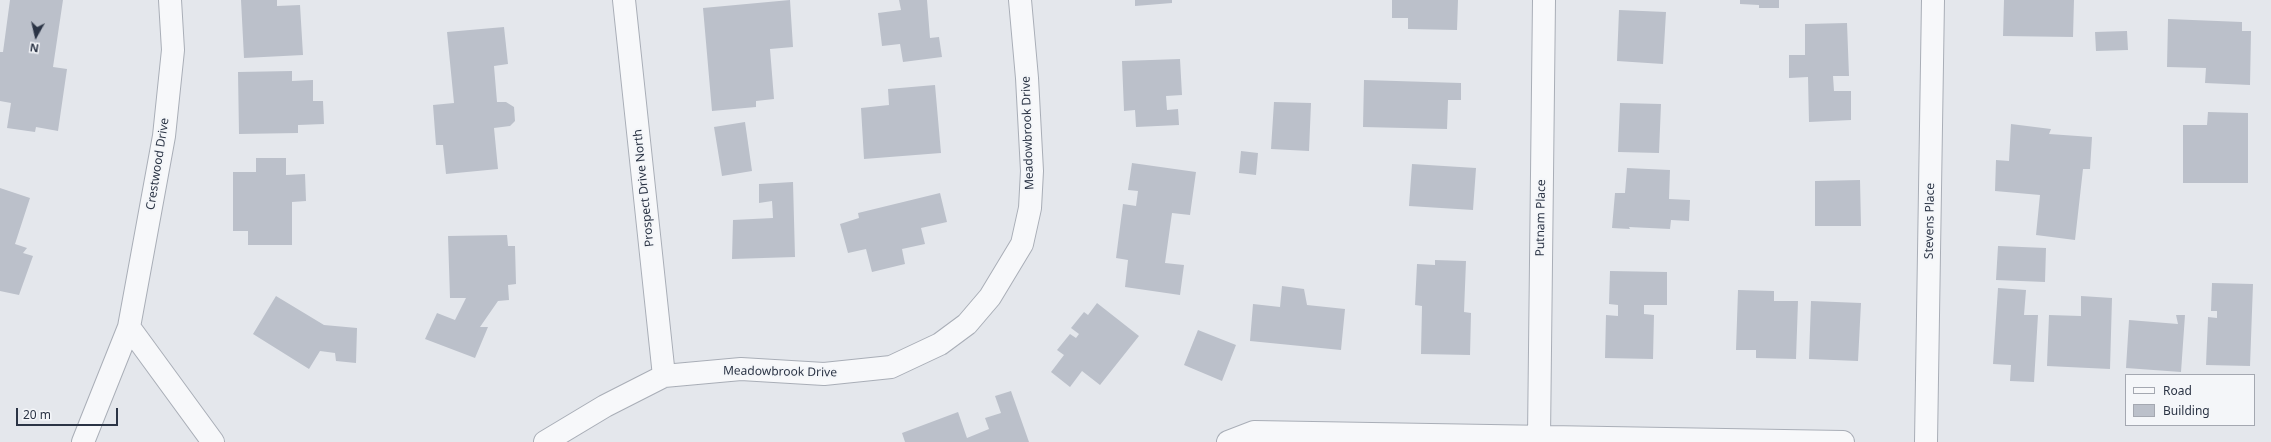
<!DOCTYPE html>
<html>
<head>
<meta charset="utf-8">
<style>
  body { margin:0 }
  #map { position:relative; width:2271px; height:442px; overflow:hidden; background:#e4e7ec; font-family:"Noto Sans",sans-serif }
  canvas { display:block }
  .legend { position:absolute; left:2125px; top:374px; width:130px; height:52px; box-sizing:border-box; background:#f4f6f9; border:1px solid #a4a8b1; margin:0; padding:5px 7px; list-style:none; font-size:12px; color:#2b3445 }
  .legend li { display:flex; align-items:center; gap:8px; height:20px }
  .legend b { width:20px; border:1px solid #a4a8b1 }
  .north { position:absolute; left:16px; top:16px; width:40px; height:40px; -webkit-text-stroke:3px #f4f6f9; paint-order:stroke; rotate:188deg; font-size:11px; font-weight:700; line-height:16px; text-align:center; color:#2b3445 }
  .north::after { content:''; display:block; margin:auto; width:14px; height:18px; background:#2b3445; clip-path:polygon(50% 0,100% 100%,50% 72%,0 100%) }
  .scale { position:absolute; left:16px; top:408px; width:102px; height:18px; box-sizing:border-box; border:2px solid #2b3445; border-top:0; padding-left:5px; font-size:12px; line-height:14px; white-space:nowrap; color:#2b3445; -webkit-text-stroke:3px #f4f6f9; paint-order:stroke }
</style>
</head>
<body>
<div id="map">
<canvas width="2271" height="442"></canvas>
<ul class="legend">
<li><b style="height:5px;background:#f7f8fa"></b>Road</li>
<li><b style="height:11px;background:#bbc0ca"></b>Building</li>
</ul>
<div class="north">N</div>
<div class="scale">20 m</div>
</div>
<script>
const context = document.querySelector('canvas').getContext('2d');
context.lineJoin = 'round';
function fillPath(path, color) { context.fillStyle = color; context.fill(path, 'evenodd'); }
function stroke(path, color, width, dash) { context.strokeStyle = color; context.lineWidth = width; context.lineCap = dash ? 'butt' : 'round'; context.setLineDash(dash || []); context.stroke(path); }
function label(font, color, halo, rows, align = 'center') {
  context.font = font + ' "Noto Sans",sans-serif'; context.lineWidth = 4; context.setLineDash([]); context.textBaseline = 'middle'; context.strokeStyle = halo; context.fillStyle = color; for (const [text, x, y, turn = 0] of rows) {
    context.save(); context.translate(x, y); context.rotate((+turn || 0) * Math.PI / 180); context.textAlign = isNaN(turn) ? turn : align; if (halo) context.strokeText(text, 0, 0); context.fillText(text, 0, 0); context.restore();
  }
}
const building = new Path2D(`
  M10,0H63L53,67L67,69L58,131L36,127L35,132L7,128L11,103L0,101V52H3Z
  M241,0H277V6L300,5L303,55L244,58Z
  M790,0L793,47L770,49L774,99L756,101V107L712,111L703,8Z
  M899,0H927L930,38L939,37L942,57L903,62L900,44L882,46L878,13L901,10Z
  M1135,0H1172V3L1135,6Z
  M1392,0H1458L1457,30L1408,29V18H1392Z
  M1740,0H1779V8H1759V5L1740,4Z
  M2004,0H2074L2073,37L2003,36Z
  M1619,10L1666,12L1663,64L1617,61Z
  M2168,19L2242,22V31H2251L2250,85L2205,83L2206,68L2167,67Z
  M1847,23L1849,76H1833L1834,91H1851V120L1809,122L1808,77L1789,78V55H1805V24Z
  M504,27L508,64L494,66L497,102H506L514,107L515,121L510,126L494,128L498,169L446,174L443,145H436L433,105L454,103L447,32Z
  M2127,31L2128,50L2096,51L2095,32Z
  M1180,59L1182,95L1166,96L1167,110L1178,109L1179,125L1136,127L1135,110L1124,111L1122,61Z
  M292,71V81L313,80V101H323L324,124L298,125V133L239,134L238,72Z
  M1364,80L1461,83V100H1448L1447,129L1363,127Z
  M935,85L941,153L864,159L861,108L889,105L888,89Z
  M1274,102L1311,103L1309,151L1271,149Z
  M1620,103L1661,104L1659,153L1618,152Z
  M2208,112L2248,113V183H2183V125H2207Z
  M745,122L752,171L722,176L714,127Z
  M2011,124L2051,129L2049,134L2092,137L2090,169H2083L2075,240L2036,235L2040,195L1995,191L1996,160L2009,161Z
  M1241,151L1258,153L1256,175L1239,173Z
  M256,158H286V175L305,174L306,201L292,202V245H248V231H233V172H256Z
  M1132,163L1196,172L1190,215L1172,213L1165,263L1184,265L1180,295L1125,287L1128,260L1116,258L1123,204L1136,206L1138,191L1128,190Z
  M1412,164L1476,168L1473,210L1409,206Z
  M1627,168L1670,170L1669,199L1690,200L1689,221L1671,220L1670,229L1629,227L1630,229L1612,228L1615,193H1625Z
  M1860,180L1861,226H1815V181Z
  M793,182L795,257L732,259L733,220L773,218L772,201L759,203V184Z
  M0,188L30,198L15,244L27,248L23,253L33,256L19,295L0,291Z
  M940,193L947,222L921,228L925,244L902,249L905,264L872,272L866,249L848,253L840,224L859,218L858,213Z
  M507,235L508,246H515L516,284L508,285L509,300L498,301L480,327H488L475,358L425,339L437,313L455,320L466,298H450L448,236Z
  M1998,246L2046,248L2045,282L1996,280Z
  M1435,260L1466,261L1464,312L1471,313L1470,355L1421,354L1422,306L1415,305L1417,264L1435,265Z
  M1610,271L1667,272V305H1644V314L1654,315L1653,359L1605,358L1606,315L1618,316V305L1609,304Z
  M2212,283L2253,284L2250,366L2206,365L2208,317L2217,318V311H2211Z
  M1282,286L1304,289L1307,305L1345,309L1341,350L1250,341L1253,304L1280,307Z
  M1998,288L2026,290L2024,315H2038L2034,382L2010,381L2011,365L1993,364Z
  M1738,290L1774,291V301H1798L1796,359L1756,358V350H1736Z
  M276,296L324,325L357,328L356,363L336,361L335,353L320,351L309,369L253,334Z
  M2081,296L2112,298L2110,369L2047,366L2049,315L2081,316Z
  M1811,301L1861,303L1858,361L1809,359Z
  M1097,303L1139,336L1100,385L1082,371L1070,387L1051,372L1064,355L1057,350L1070,334L1076,338L1079,334L1071,328L1084,312L1088,315Z
  M2176,315H2185L2181,372L2126,368L2129,320L2178,324Z
  M1198,330L1236,345L1222,381L1184,365Z
  M1011,391L1029,442H905L902,433L958,412L967,438L989,429L985,418L1001,413L995,396Z`);
const street = new Path2D(`
  M170,0L173,50L164,136L129,327L213,442
  M624,0L664,376
  M1539,437L1544,0
  M83,442L129,327
  M545,442L605,406L664,376L741,369L824,374L891,367L940,344L967,324L990,297L1022,244L1030,208L1032,171L1027,78L1020,0
  M1228,442L1254,432L1843,442
  M1926,442L1933,0`);
const streetNames = [
  ["Meadowbrook Drive",1028,133,-92],
  ["Crestwood Drive",158,164,-81],
  ["Prospect Drive North",644,188,-96],
  ["Putnam Place",1541,218,-89],
  ["Stevens Place",1930,221,-89],
  ["Meadowbrook Drive",780,372,1]
];
fillPath(building, '#bbc0ca');
stroke(street, '#a9aeb7', 24);
stroke(street, '#f7f8fa', 22);
label('12px', '#2b3445', '#f4f6f9', streetNames);
</script>
</body>
</html>
